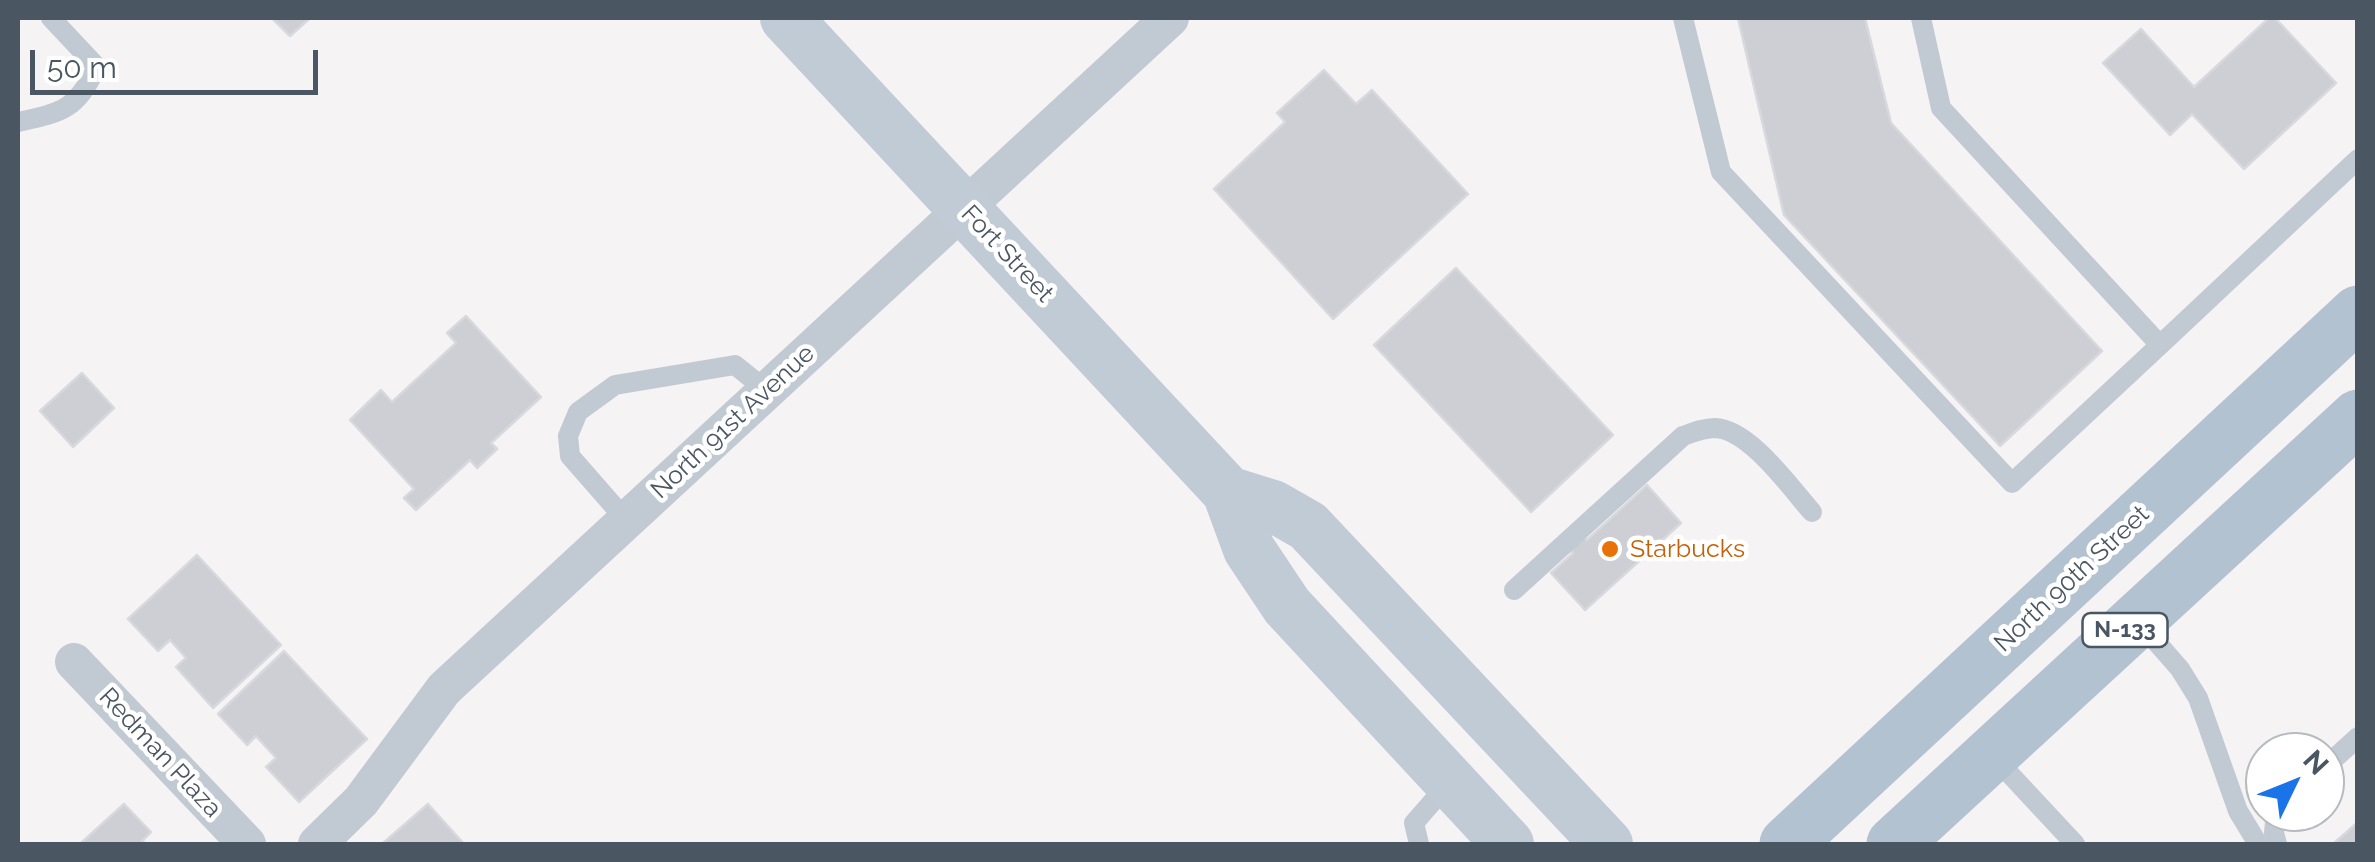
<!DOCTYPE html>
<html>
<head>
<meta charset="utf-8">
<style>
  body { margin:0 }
  #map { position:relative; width:2375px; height:862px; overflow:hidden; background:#f5f3f3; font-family:Raleway,sans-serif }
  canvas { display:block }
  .frame { position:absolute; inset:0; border:20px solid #4a5661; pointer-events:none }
  .north { position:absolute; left:2245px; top:732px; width:100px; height:100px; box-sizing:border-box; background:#fff; border:2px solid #b7bbc0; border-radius:50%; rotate:47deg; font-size:28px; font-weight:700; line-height:40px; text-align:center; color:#4a5661 }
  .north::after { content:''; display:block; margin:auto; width:35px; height:45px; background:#1a73e8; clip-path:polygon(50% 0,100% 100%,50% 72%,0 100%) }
  .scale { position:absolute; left:30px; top:50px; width:288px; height:45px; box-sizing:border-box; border:5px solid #4a5661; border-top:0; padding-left:12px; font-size:30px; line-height:35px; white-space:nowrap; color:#4a5661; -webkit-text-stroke:8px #fff; paint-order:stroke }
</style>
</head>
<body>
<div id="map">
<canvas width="2375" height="862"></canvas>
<div class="frame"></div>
<div class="north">N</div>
<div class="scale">50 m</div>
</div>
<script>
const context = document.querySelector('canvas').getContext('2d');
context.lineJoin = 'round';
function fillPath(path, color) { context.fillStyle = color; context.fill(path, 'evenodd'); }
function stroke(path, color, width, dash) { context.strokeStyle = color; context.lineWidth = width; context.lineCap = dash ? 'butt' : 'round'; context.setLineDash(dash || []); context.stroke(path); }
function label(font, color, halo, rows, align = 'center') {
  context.font = font + ' Raleway,sans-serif'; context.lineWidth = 9; context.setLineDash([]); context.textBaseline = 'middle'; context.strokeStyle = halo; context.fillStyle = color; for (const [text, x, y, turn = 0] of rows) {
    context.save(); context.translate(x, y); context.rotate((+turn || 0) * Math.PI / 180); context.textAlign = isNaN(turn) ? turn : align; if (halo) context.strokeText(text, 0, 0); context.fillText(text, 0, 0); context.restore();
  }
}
const building = new Path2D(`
  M272,18H310L290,36Z
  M1738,18H1865L1891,123L2102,351L2000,446L1784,215Z
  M2269,18H2275L2336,83L2244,169L2192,114L2170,135L2103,63L2141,29L2194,87Z
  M1324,70L1356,104L1372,90L1468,194L1333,319L1214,189L1285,122L1277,113Z
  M1456,268L1613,435L1531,512L1374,345Z
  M466,316L541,397L491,443L497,449L477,468L470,460L416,510L404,498L414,489L350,420L381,390L392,402L456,343L447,333Z
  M82,373L114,408L73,447L40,411Z
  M1647,485L1681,523L1585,610L1551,573L1573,553L1566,546L1580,533L1587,540Z
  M197,555L281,645L213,708L176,667L186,658L170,640L158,651L128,619Z
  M284,651L367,739L299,802L266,767L276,758L256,736L247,745L218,714Z
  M124,804L151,832L142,841L146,844H80Z
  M428,804L464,844H382Z
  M2358,822V844H2333Z`);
const service = new Path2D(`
  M1683,18L1721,172L2012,483L2160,345
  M1921,18L1941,108L2160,345L2358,159
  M18,122C64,112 75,110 97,67L51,18
  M626,520L570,456L568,436L578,412L615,385L735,365L766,390
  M1514,590L1683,436C1694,432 1704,428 1715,428C1749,429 1790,487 1812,512
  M2138,621L2180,669L2198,698L2238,811L2258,844
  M1993,756L2075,844
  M2325,767L2358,737
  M2276,812L2274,833L2277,844
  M1419,844L1414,823L1448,784`);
const minor = new Path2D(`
  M74,662L247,844
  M317,844L361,801L444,689L1170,18`);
const secondary = new Path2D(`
  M786,18L1228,492L1249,549L1287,606L1508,844
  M1228,492L1273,506L1308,526L1607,844`);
const primary = new Path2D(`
  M1787,844L2358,313
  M1894,844L2358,417`);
const markers = [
  [1610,549,10,"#e8710a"]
];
const shields = [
  [2125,630,85]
];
const shieldNames = [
  ["N-133",2125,630]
];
const streetNames = [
  ["Fort Street",1007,254,47],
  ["North 91st Avenue",733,422,-43],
  ["North 90th Street",2072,579,-43],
  ["Redman Plaza",160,753,47]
];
const foodNames = [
  ["Starbucks",1630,549]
];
fillPath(building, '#cdcfd5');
stroke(building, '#d7d9de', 2.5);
stroke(service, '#c1cad2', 20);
stroke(minor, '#c1cad2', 38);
stroke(secondary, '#c1cbd6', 52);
stroke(primary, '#b3c2d1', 55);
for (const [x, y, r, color] of markers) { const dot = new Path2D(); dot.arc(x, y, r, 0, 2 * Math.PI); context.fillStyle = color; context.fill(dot); stroke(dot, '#fff', 4); }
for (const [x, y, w] of shields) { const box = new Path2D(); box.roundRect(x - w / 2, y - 17, w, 34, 8); context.fillStyle = '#fff'; context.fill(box); stroke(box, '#4a5661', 2.5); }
label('bold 22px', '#4a5661', null, shieldNames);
label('25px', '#4a5661', '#fff', streetNames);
label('25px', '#c56008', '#fff', foodNames, 'left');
</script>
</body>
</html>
